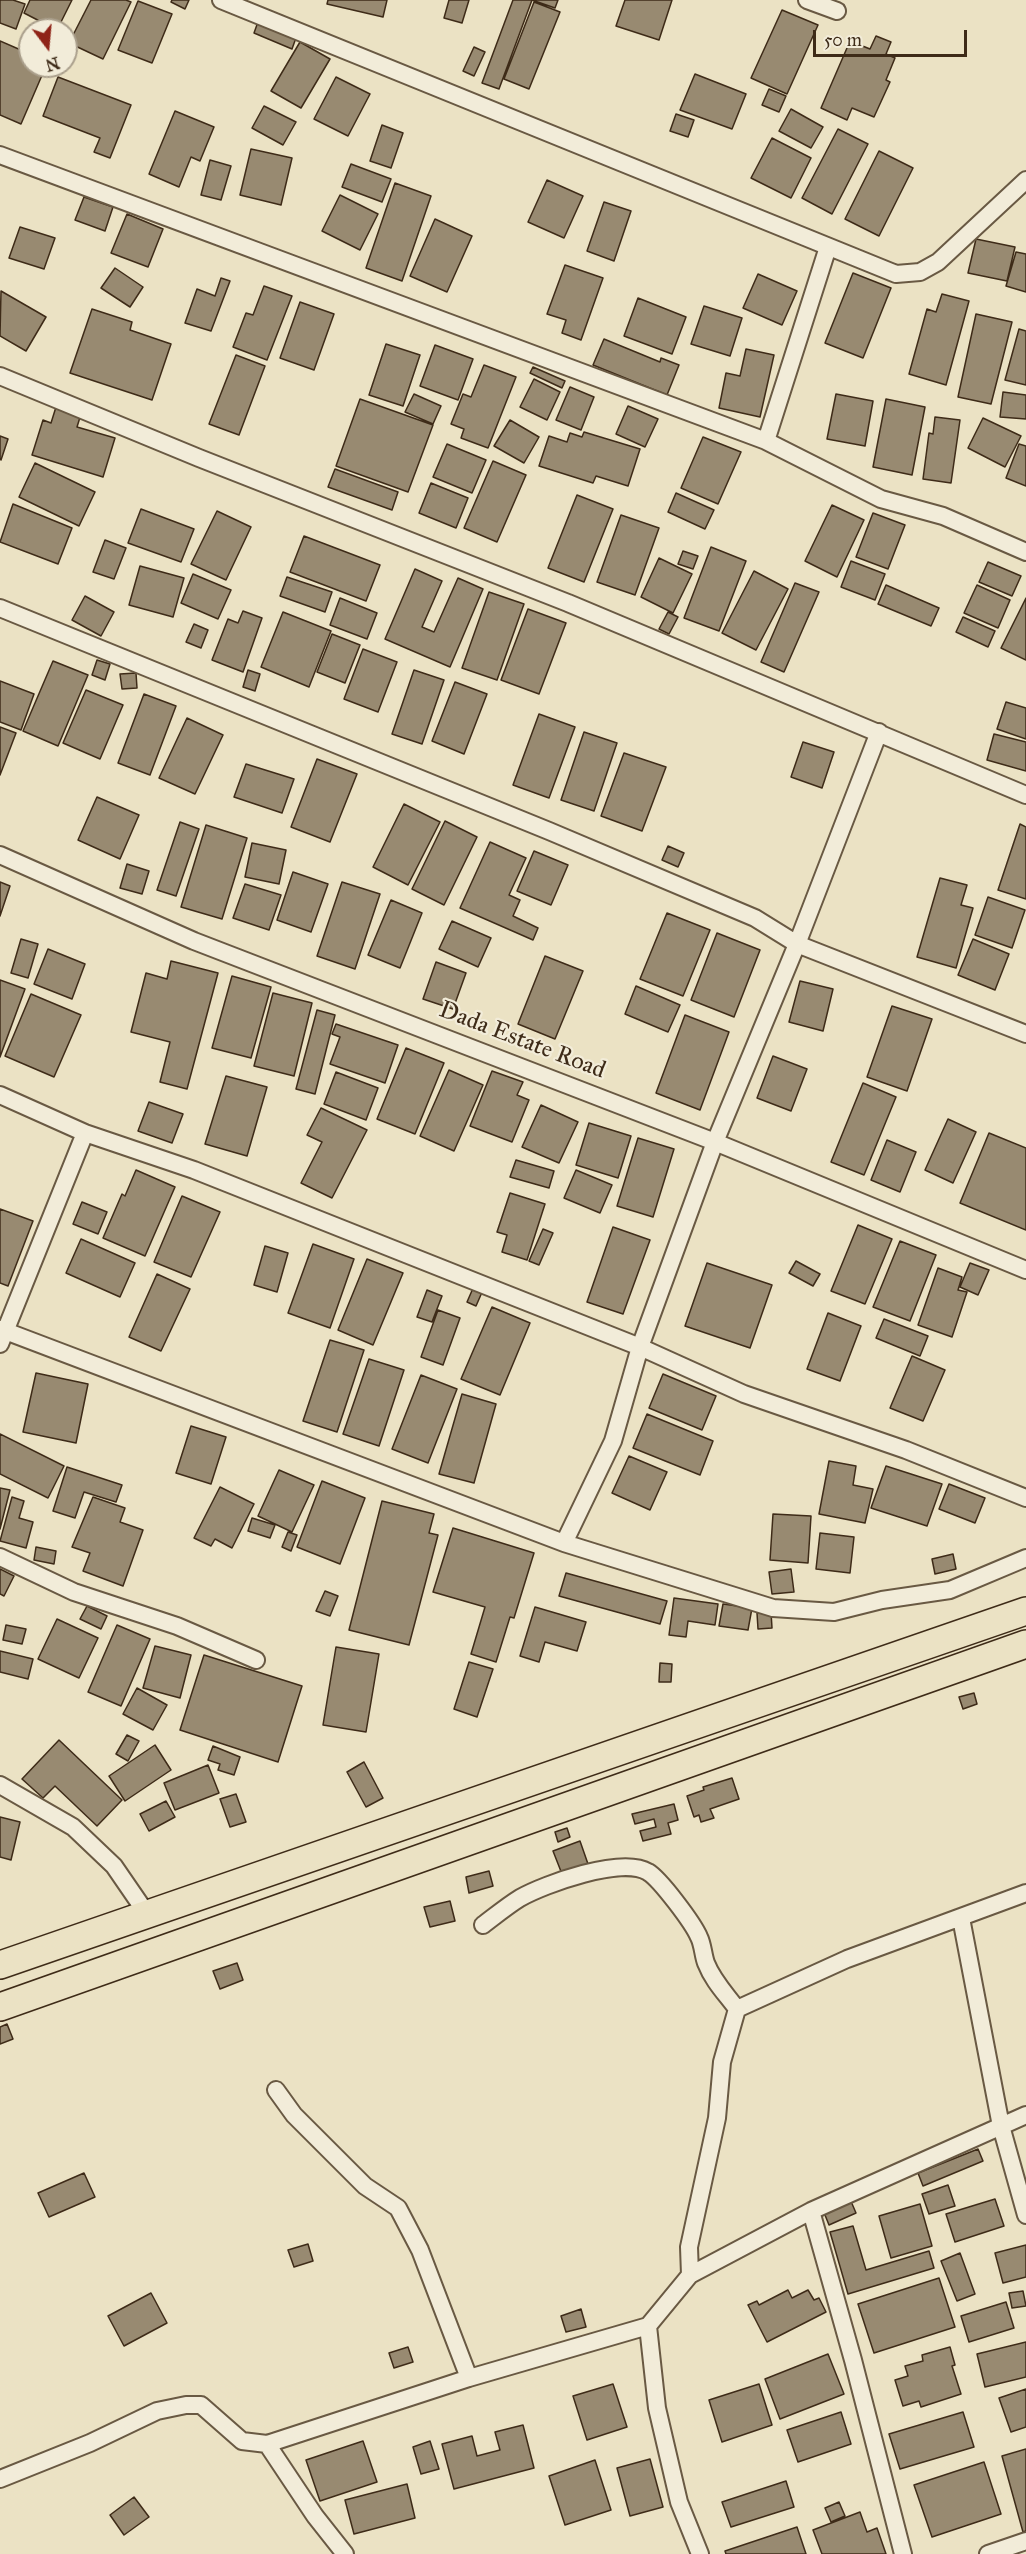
<!DOCTYPE html>
<html>
<head>
<meta charset="utf-8">
<style>
  body { margin:0 }
  #map { position:relative; width:1026px; height:2554px; overflow:hidden; background:#ebe2c4; font-family:"IM FELL Great Primer",serif }
  canvas { display:block }
  .north { position:absolute; left:18px; top:18px; width:60px; height:60px; box-sizing:border-box; background:#f2ecd9; border:2px solid #aa9f8c; border-radius:50%; rotate:164deg; font-size:16px; font-weight:700; line-height:24px; text-align:center; color:#3e2b18 }
  .north::after { content:''; display:block; margin:auto; width:21px; height:27px; background:#8f2418; clip-path:polygon(50% 0,100% 100%,50% 72%,0 100%) }
  .scale { position:absolute; left:813px; top:30px; width:154px; height:27px; box-sizing:border-box; border:3px solid #3e2b18; border-top:0; padding-left:8px; font-size:18px; line-height:21px; white-space:nowrap; color:#3e2b18; -webkit-text-stroke:4px #f2ecd9; paint-order:stroke }
</style>
</head>
<body>
<div id="map">
<canvas width="1026" height="2554"></canvas>
<div class="north">N</div>
<div class="scale">50 m</div>
</div>
<script>
const context = document.querySelector('canvas').getContext('2d');
context.lineJoin = 'round';
function fillPath(path, color) { context.fillStyle = color; context.fill(path, 'evenodd'); }
function stroke(path, color, width, dash) { context.strokeStyle = color; context.lineWidth = width; context.lineCap = dash ? 'butt' : 'round'; context.setLineDash(dash || []); context.stroke(path); }
function label(font, color, halo, rows, align = 'center') {
  context.font = font + ' "IM FELL Great Primer",serif'; context.lineWidth = 4.5; context.setLineDash([]); context.textBaseline = 'middle'; context.strokeStyle = halo; context.fillStyle = color; for (const [text, x, y, turn = 0] of rows) {
    context.save(); context.translate(x, y); context.rotate((+turn || 0) * Math.PI / 180); context.textAlign = isNaN(turn) ? turn : align; if (halo) context.strokeText(text, 0, 0); context.fillText(text, 0, 0); context.restore();
  }
}
const building = new Path2D(`
  M0,0H13L25,4L16,29L0,23Z
  M30,0H72L57,30L24,13Z
  M91,0H126L131,2L103,59L69,43Z
  M172,0H189L185,9L171,2Z
  M328,0H387L383,17L327,4Z
  M449,0H469L462,23L444,18Z
  M513,0H532L499,89L482,83Z
  M532,0H558L555,8Z
  M625,0H672L659,40L616,26Z
  M138,1L172,14L152,63L118,50Z
  M534,2L560,12L529,89L504,79Z
  M782,10L818,25L787,94L751,78Z
  M259,19L297,35L292,49L254,33Z
  M876,36L891,42L886,54L895,58L886,80L890,82L874,117L852,108L847,120L821,108L850,41L870,49Z
  M0,41L30,54V66H46L21,124L0,115Z
  M300,42L330,59L301,108L271,91Z
  M474,47L485,52L474,76L463,71Z
  M695,74L746,94L732,129L680,110Z
  M58,77L131,105L110,158L94,152L100,138L43,116Z
  M336,77L370,94L348,136L314,119Z
  M769,89L786,96L779,112L762,105Z
  M264,106L296,122L283,145L252,128Z
  M791,109L823,127L811,148L779,131Z
  M175,111L214,127L200,161L191,157L179,187L149,174Z
  M676,114L694,120L688,137L670,131Z
  M382,125L403,133L391,168L370,161Z
  M838,129L868,144L832,214L802,198Z
  M772,138L811,158L791,198L751,178Z
  M251,149L292,158L281,205L240,195Z
  M879,151L913,168L879,236L845,219Z
  M210,160L231,166L221,200L201,195Z
  M351,164L391,179L382,202L342,187Z
  M547,180L583,196L564,238L528,222Z
  M395,183L431,196L402,281L366,268Z
  M340,195L378,214L360,250L322,231Z
  M84,197L113,207L105,231L75,220Z
  M604,202L631,211L614,261L587,251Z
  M127,214L163,229L148,267L111,253Z
  M435,219L472,236L447,292L410,276Z
  M20,227L55,238L44,269L9,258Z
  M976,239L1015,247L1007,281L968,273Z
  M1016,252L1026,254V292L1006,286Z
  M565,265L603,278L581,340L562,333L566,320L547,314Z
  M115,268L143,287L130,307L101,288Z
  M853,273L891,288L863,358L825,343Z
  M758,274L797,291L782,325L743,308Z
  M221,278L230,281L211,331L185,323L197,289L215,296Z
  M264,286L292,296L267,360L233,347L246,313L253,315Z
  M1,291L46,317L26,351L0,336Z
  M942,294L969,301L946,385L909,374L927,309L936,312Z
  M638,298L686,317L672,354L624,336Z
  M300,302L334,314L314,370L280,358Z
  M704,306L742,318L730,356L691,344Z
  M92,309L132,322L130,330L171,344L152,400L70,373Z
  M976,314L1012,322L991,404L958,397Z
  M1019,329L1026,331V385L1005,380Z
  M604,339L660,362L661,358L679,365L667,395L593,365Z
  M386,344L420,355L403,406L369,395Z
  M435,345L473,359L458,400L420,386Z
  M746,349L774,355L760,417L719,408L726,373L740,376Z
  M236,355L265,366L239,435L209,424Z
  M484,365L516,377L488,448L461,438L464,429L451,424L463,394L471,397Z
  M533,367L565,381L562,388L530,373Z
  M534,379L560,392L547,420L520,407Z
  M570,387L594,397L581,430L556,420Z
  M1003,392L1026,395V419L1000,417Z
  M414,394L441,406L433,424L405,412Z
  M836,394L873,401L865,446L827,439Z
  M360,399L433,425L408,492L336,466Z
  M886,399L925,407L912,475L873,467Z
  M628,406L658,419L645,447L616,434Z
  M56,407L81,414L77,427L115,438L103,477L32,455L43,420L51,423Z
  M935,417L960,420L951,483L923,479L929,433L933,434Z
  M983,418L1021,436L1005,467L968,448Z
  M510,420L539,437L524,463L494,446Z
  M584,432L640,449L628,486L596,476L593,483L539,466L549,436L567,442L570,433L582,437Z
  M0,436L8,439L1,460L0,459Z
  M703,437L741,452L718,504L681,488Z
  M447,444L486,460L472,493L433,477Z
  M1019,444L1026,446V486L1006,478Z
  M493,461L526,475L497,542L464,528Z
  M35,463L95,492L79,526L19,497Z
  M335,469L398,492L392,510L328,487Z
  M431,483L468,498L456,528L419,513Z
  M676,493L714,510L705,529L668,512Z
  M577,495L613,509L584,582L548,568Z
  M13,504L72,528L58,564L0,542Z
  M832,505L864,520L837,577L805,561Z
  M141,509L194,529L181,562L128,543Z
  M217,511L251,527L226,580L191,564Z
  M873,513L905,525L888,569L856,557Z
  M621,515L659,528L635,595L597,582Z
  M304,536L380,565L366,601L290,572Z
  M105,540L126,548L114,579L93,572Z
  M711,547L746,561L719,631L684,618Z
  M683,551L698,556L693,569L678,564Z
  M659,558L692,574L673,613L641,597Z
  M851,561L885,574L875,600L841,587Z
  M988,562L1021,576L1012,596L979,582Z
  M140,566L184,578L173,617L129,605Z
  M415,569L442,581L422,627L434,632L458,578L483,589L450,667L385,639Z
  M754,571L788,589L756,650L722,633Z
  M193,574L231,590L218,619L181,603Z
  M287,577L332,592L325,612L280,596Z
  M795,583L819,592L784,672L761,662Z
  M886,585L939,608L931,626L878,604Z
  M977,585L1010,600L998,628L964,613Z
  M489,592L524,604L497,680L462,668Z
  M85,596L114,612L101,636L72,620Z
  M340,598L377,613L367,639L330,625Z
  M1026,598V660L1001,648Z
  M528,609L566,623L539,694L501,680Z
  M243,611L262,618L243,672L212,660L228,619L238,623Z
  M283,612L331,631L309,687L261,667Z
  M668,612L678,617L669,634L659,629Z
  M963,617L995,631L988,647L956,632Z
  M194,624L208,630L201,648L186,642Z
  M332,634L360,645L345,683L317,672Z
  M363,649L397,662L378,712L344,699Z
  M97,660L110,664L105,680L92,675Z
  M53,661L88,675L58,746L23,731Z
  M248,670L260,674L255,691L243,687Z
  M414,670L444,680L422,744L392,734Z
  M136,673L137,688L122,689L120,674Z
  M0,681L34,694L21,730L0,722Z
  M455,682L487,694L464,754L432,741Z
  M86,690L123,705L100,759L63,743Z
  M144,694L176,706L150,775L118,763Z
  M1006,702L1026,708V739L997,729Z
  M539,714L575,727L549,798L513,785Z
  M187,718L223,735L195,794L159,778Z
  M0,727L16,733L0,775Z
  M584,732L617,743L594,811L561,800Z
  M994,734L1026,742V771L987,760Z
  M803,742L834,752L822,788L791,777Z
  M624,753L666,767L642,831L601,816Z
  M317,759L357,774L330,842L291,827Z
  M246,764L294,779L282,813L234,797Z
  M97,797L139,815L120,859L78,840Z
  M404,804L440,822L408,885L373,867Z
  M445,821L477,837L444,905L412,889Z
  M180,822L199,829L176,896L157,890Z
  M1020,824L1026,827V899L998,890Z
  M206,825L247,838L222,919L181,907Z
  M490,842L526,858L509,895L520,900L513,916L538,928L533,940L460,908Z
  M252,843L286,850L279,884L245,877Z
  M668,846L684,853L678,867L662,860Z
  M534,851L568,865L551,905L517,891Z
  M127,864L149,871L142,894L120,888Z
  M293,872L328,884L311,932L277,920Z
  M940,878L967,885L961,905L973,908L956,968L917,957Z
  M0,882L10,886L0,916Z
  M342,882L380,894L355,969L317,956Z
  M245,884L281,895L269,930L233,918Z
  M988,897L1025,910L1012,948L975,935Z
  M391,900L422,913L400,968L368,955Z
  M667,913L710,930L683,996L640,979Z
  M452,921L491,938L478,967L439,949Z
  M717,933L760,950L734,1017L691,1000Z
  M21,939L38,944L28,978L11,973Z
  M973,939L1009,954L995,990L958,975Z
  M48,949L85,964L72,999L34,984Z
  M545,956L583,971L555,1039L518,1024Z
  M171,961L218,973L187,1089L160,1082L170,1042L131,1032L146,973L167,979Z
  M436,962L466,973L453,1009L423,999Z
  M232,976L271,987L251,1058L212,1048Z
  M0,980L25,989L0,1057Z
  M800,981L833,989L823,1031L789,1022Z
  M636,986L680,1005L668,1032L625,1014Z
  M273,993L312,1003L294,1076L254,1066Z
  M31,994L81,1015L54,1077L5,1056Z
  M892,1006L932,1019L907,1091L867,1077Z
  M317,1010L335,1015L315,1094L296,1089Z
  M685,1015L729,1032L700,1110L656,1093Z
  M336,1024L398,1045L385,1083L330,1064L340,1037L332,1034Z
  M406,1048L444,1063L415,1134L377,1119Z
  M773,1056L807,1069L791,1111L757,1098Z
  M449,1070L483,1085L454,1151L420,1136Z
  M492,1071L523,1082L517,1095L529,1100L512,1142L470,1126Z
  M336,1072L378,1088L366,1120L324,1104Z
  M226,1076L267,1087L247,1156L205,1144Z
  M863,1083L896,1097L864,1175L831,1162Z
  M149,1102L183,1114L172,1143L138,1131Z
  M541,1105L578,1122L559,1163L522,1147Z
  M321,1108L367,1130L332,1198L301,1183L322,1142L307,1135Z
  M948,1119L976,1132L953,1183L925,1170Z
  M589,1123L631,1136L618,1178L576,1165Z
  M989,1133L1026,1148V1230L960,1203Z
  M638,1138L674,1149L653,1217L617,1206Z
  M887,1140L916,1152L900,1192L871,1180Z
  M516,1160L554,1171L549,1188L510,1177Z
  M136,1170L175,1187L145,1256L103,1238L122,1194L125,1196Z
  M576,1170L612,1185L600,1213L564,1198Z
  M510,1193L545,1204L527,1260L502,1252L507,1235L497,1232Z
  M182,1196L220,1212L191,1277L154,1262Z
  M82,1202L107,1212L98,1234L73,1224Z
  M0,1209L33,1221L8,1286L0,1283Z
  M858,1225L892,1239L865,1304L831,1291Z
  M613,1227L650,1240L623,1314L587,1302Z
  M543,1229L553,1233L539,1265L529,1261Z
  M81,1239L135,1263L120,1297L66,1273Z
  M900,1241L936,1255L910,1321L873,1307Z
  M313,1244L354,1259L330,1328L288,1313Z
  M265,1246L288,1253L277,1292L254,1285Z
  M367,1259L403,1273L373,1345L338,1330Z
  M796,1261L820,1274L813,1286L789,1273Z
  M707,1263L772,1285L750,1348L685,1326Z
  M970,1263L989,1270L978,1295L960,1287Z
  M938,1268L962,1277L958,1290L967,1292L952,1337L918,1325Z
  M157,1274L190,1289L161,1351L129,1337Z
  M474,1286L483,1290L476,1306L467,1302Z
  M427,1290L442,1296L432,1322L417,1317Z
  M492,1307L530,1323L500,1395L461,1379Z
  M438,1310L460,1318L443,1365L421,1357Z
  M828,1313L861,1326L840,1381L807,1369Z
  M884,1319L928,1336L920,1356L876,1338Z
  M330,1340L364,1350L337,1432L303,1421Z
  M912,1356L945,1370L923,1421L890,1408Z
  M369,1359L404,1370L379,1446L343,1434Z
  M36,1373L88,1384L76,1443L23,1432Z
  M663,1374L716,1396L702,1430L649,1408Z
  M421,1375L457,1389L428,1463L392,1449Z
  M462,1394L496,1404L474,1483L439,1474Z
  M647,1414L713,1441L700,1475L633,1448Z
  M191,1426L226,1437L211,1484L176,1473Z
  M0,1434L64,1466L48,1498L0,1474Z
  M629,1456L667,1472L650,1510L612,1493Z
  M829,1461L856,1466L853,1485L873,1489L865,1523L819,1514Z
  M886,1466L942,1484L927,1526L871,1508Z
  M67,1467L122,1485L116,1502L84,1492L75,1518L53,1511Z
  M279,1470L314,1485L292,1532L258,1516Z
  M322,1481L365,1498L340,1564L297,1547Z
  M949,1484L985,1498L975,1523L939,1509Z
  M220,1487L254,1504L232,1548L215,1539L211,1546L194,1538Z
  M0,1488L10,1490L0,1529Z
  M12,1497L24,1501L19,1518L33,1522L26,1548L0,1541Z
  M93,1497L125,1508L120,1522L143,1530L123,1586L83,1571L90,1553L72,1547Z
  M382,1501L434,1514L429,1533L438,1535L409,1645L349,1630Z
  M773,1514L811,1516L808,1563L770,1560Z
  M252,1518L275,1525L270,1538L248,1531Z
  M453,1528L534,1553L514,1618L510,1617L496,1662L471,1654L485,1607L433,1592Z
  M288,1532L297,1535L291,1551L282,1547Z
  M820,1533L854,1537L850,1573L816,1569Z
  M36,1547L56,1551L54,1564L34,1560Z
  M953,1554L956,1569L935,1574L932,1559Z
  M0,1569L14,1576L4,1596L0,1594Z
  M791,1569L794,1592L772,1594L769,1572Z
  M566,1573L667,1601L660,1624L559,1596Z
  M325,1591L338,1596L330,1616L316,1611Z
  M674,1598L718,1604L715,1625L688,1621L686,1637L669,1635Z
  M723,1604L752,1608L748,1630L719,1626Z
  M87,1606L107,1616L101,1629L80,1619Z
  M535,1607L586,1622L577,1651L545,1642L539,1662L520,1656Z
  M771,1612L772,1628L758,1629L757,1613Z
  M57,1619L98,1638L79,1678L38,1659Z
  M6,1625L26,1629L22,1644L3,1640Z
  M117,1625L150,1639L121,1706L88,1692Z
  M155,1646L191,1655L180,1698L143,1688Z
  M336,1647L379,1654L366,1732L323,1725Z
  M0,1651L33,1659L28,1679L0,1672Z
  M204,1655L302,1686L278,1762L180,1730Z
  M469,1662L493,1669L477,1717L454,1709Z
  M660,1663L672,1664L671,1682H659Z
  M137,1688L167,1705L153,1730L123,1714Z
  M974,1693L977,1704L963,1709L959,1697Z
  M127,1735L139,1741L128,1761L116,1754Z
  M59,1740L122,1800L97,1826L55,1786L43,1798L22,1779Z
  M155,1745L171,1770L125,1801L109,1776Z
  M213,1746L240,1757L234,1775L218,1770L220,1764L208,1760Z
  M364,1762L383,1798L366,1807L347,1772Z
  M208,1765L219,1793L175,1810L164,1783Z
  M732,1778L739,1799L710,1809L714,1818L701,1822L699,1815L694,1817L687,1796L704,1790L703,1787Z
  M236,1794L246,1822L230,1827L220,1799Z
  M166,1801L175,1817L149,1831L140,1814Z
  M674,1804L678,1820L668,1823L671,1834L643,1841L640,1831L656,1827L654,1819L635,1824L632,1814Z
  M0,1817L20,1822L11,1860L0,1857Z
  M567,1828L570,1837L558,1842L555,1832Z
  M580,1841L588,1864L562,1874L553,1851Z
  M489,1871L493,1886L469,1893L466,1877Z
  M450,1901L455,1921L430,1927L424,1907Z
  M237,1963L243,1980L220,1989L213,1971Z
  M7,2024L13,2039L0,2044V2027Z
  M978,2149L983,2161L923,2186L918,2173Z
  M84,2173L95,2197L49,2217L38,2193Z
  M948,2185L955,2206L929,2214L922,2194Z
  M850,2199L856,2213L829,2225L823,2210Z
  M995,2199L1004,2226L955,2242L946,2214Z
  M920,2204L932,2246L891,2258L879,2216Z
  M853,2226L866,2270L929,2251L934,2268L848,2294L830,2232Z
  M308,2244L313,2261L294,2267L288,2250Z
  M1026,2245V2277L1003,2283L995,2253Z
  M960,2253L975,2294L957,2301L941,2261Z
  M939,2278L955,2327L874,2353L858,2304Z
  M788,2290L792,2298L808,2290L814,2300L819,2298L826,2312L767,2342L748,2305L757,2301L759,2305Z
  M1023,2291L1026,2306L1012,2308L1009,2293Z
  M151,2293L167,2323L124,2346L108,2316Z
  M1006,2302L1014,2328L969,2342L961,2316Z
  M581,2309L586,2327L566,2332L561,2316Z
  M1026,2342V2377L985,2387L977,2354Z
  M408,2347L413,2362L394,2368L389,2353Z
  M950,2347L955,2365L952,2366L961,2394L921,2407L919,2401L903,2406L895,2380L908,2376L905,2366L923,2361L922,2355Z
  M828,2354L844,2394L780,2419L765,2379Z
  M613,2384L627,2427L587,2440L573,2396Z
  M759,2384L772,2425L722,2442L709,2400Z
  M1026,2389V2427L1011,2432L999,2398Z
  M841,2412L851,2444L798,2462L787,2430Z
  M963,2412L974,2447L900,2469L889,2434Z
  M523,2425L534,2468L454,2489L442,2444L472,2436L477,2456L500,2450L495,2432Z
  M363,2441L377,2482L320,2501L306,2460Z
  M430,2441L439,2469L421,2474L413,2447Z
  M1026,2449V2531L1023,2532L1002,2456Z
  M650,2459L663,2507L630,2516L617,2468Z
  M595,2460L611,2510L565,2525L549,2476Z
  M984,2462L1001,2514L932,2537L914,2485Z
  M786,2481L794,2507L731,2527L722,2502Z
  M407,2484L415,2518L354,2534L345,2500Z
  M134,2497L149,2517L124,2535L110,2515Z
  M839,2502L845,2516L831,2522L825,2508Z
  M860,2512L867,2532L877,2528L886,2554H822L813,2530Z
  M797,2527L806,2554H726L725,2551Z`);
const minor = new Path2D(`
  M221,0L896,274L920,272L938,262L1026,180
  M807,0L837,11
  M0,155L766,441L881,499L943,516L1026,552
  M0,376L199,458L568,603L1026,795
  M766,441L828,247
  M0,608L549,831L755,918L797,944L1026,1034
  M0,855L194,941L715,1142L1026,1270
  M0,1095L85,1133L194,1170L640,1347L744,1394L906,1450L1026,1498
  M0,1329L564,1543L613,1441L640,1347L715,1142L797,944L879,732
  M0,1344L85,1133
  M564,1543L773,1608L834,1612L882,1600L950,1590L1026,1558
  M0,1557L74,1592L177,1626L256,1660
  M0,1785L73,1827L114,1866L147,1914
  M961,1918L1001,2126L1026,2215
  M483,1925C495,1916 507,1906 520,1898C545,1884 622,1856 648,1872C660,1879 693,1923 699,1937C703,1945 703,1955 706,1963C713,1981 726,1994 737,2009
  M276,2090L294,2115L365,2186L398,2208L420,2250L469,2378
  M811,2211L853,2360L903,2554
  M690,2275L689,2247L717,2118L722,2062L737,2009L847,1959L1026,1893
  M648,2326L657,2408L679,2502L700,2554
  M267,2444L315,2516L345,2554
  M0,2479L90,2443L157,2411L186,2405H201L242,2441L267,2444L469,2378L648,2326L690,2275L811,2211L1026,2115
  M988,2554L1026,2541`);
const trunk = new Path2D(`
  M0,1965L1026,1611
  M0,2007L1026,1644`);
const streetNames = [
  ["Dada Estate Road",522,1041,21]
];
fillPath(building, '#988a71');
stroke(building, '#3e2b18', 1.5);
stroke(minor, '#695943', 20);
stroke(trunk, '#3e2b18', 30);
stroke(minor, '#f2ecd9', 16);
stroke(trunk, '#ebe2c4', 27);
label('24px', '#3e2b18', '#f2ecd9', streetNames);
</script>
</body>
</html>
